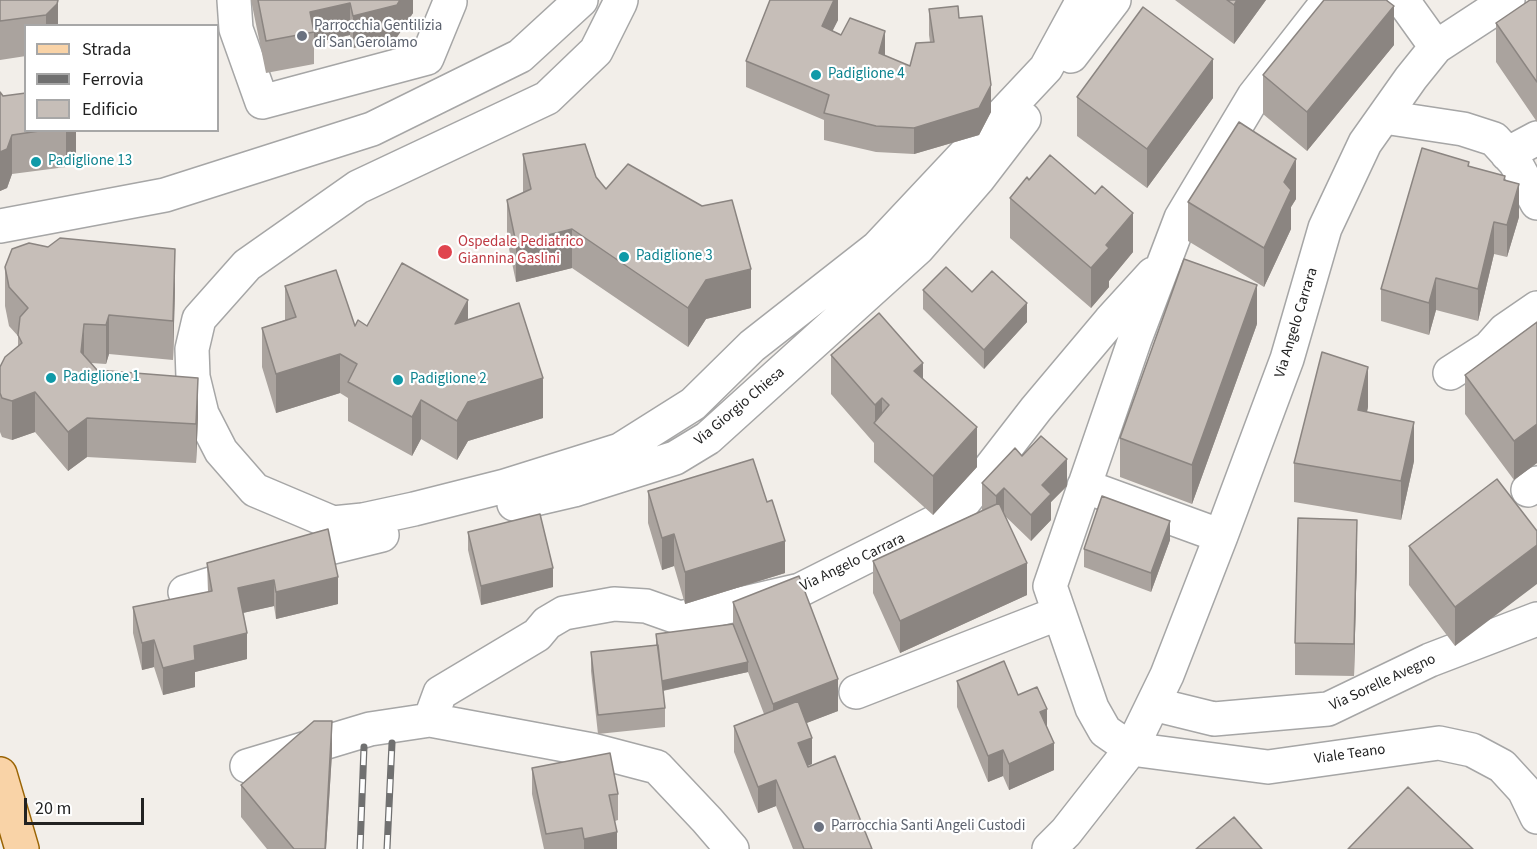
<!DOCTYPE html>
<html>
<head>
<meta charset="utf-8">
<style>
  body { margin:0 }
  #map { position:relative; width:1537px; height:849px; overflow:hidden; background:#f2eee9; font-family:"Source Sans 3",sans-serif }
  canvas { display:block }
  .legend { position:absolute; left:24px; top:24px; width:195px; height:108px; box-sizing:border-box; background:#fff; border:2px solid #a7a7a7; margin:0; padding:8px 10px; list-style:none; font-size:18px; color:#222 }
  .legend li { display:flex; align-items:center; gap:12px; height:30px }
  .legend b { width:30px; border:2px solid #a7a7a7 }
  .scale { position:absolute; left:24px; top:798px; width:120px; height:27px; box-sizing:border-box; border:3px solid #222; border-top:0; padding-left:8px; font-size:18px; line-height:21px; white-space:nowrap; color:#222; -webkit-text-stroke:4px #fff; paint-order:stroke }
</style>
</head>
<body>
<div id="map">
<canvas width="1537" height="849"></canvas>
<ul class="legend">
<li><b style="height:8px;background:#f9d3a7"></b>Strada</li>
<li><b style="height:8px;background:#707070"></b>Ferrovia</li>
<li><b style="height:16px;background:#c6beb8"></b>Edificio</li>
</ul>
<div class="scale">20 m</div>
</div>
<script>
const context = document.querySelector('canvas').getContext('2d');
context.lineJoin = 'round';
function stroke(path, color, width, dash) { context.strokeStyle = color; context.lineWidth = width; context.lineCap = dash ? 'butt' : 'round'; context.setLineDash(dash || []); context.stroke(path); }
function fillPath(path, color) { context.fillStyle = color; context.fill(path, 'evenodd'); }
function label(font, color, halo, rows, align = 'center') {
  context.font = font + ' "Source Sans 3",sans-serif'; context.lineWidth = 4.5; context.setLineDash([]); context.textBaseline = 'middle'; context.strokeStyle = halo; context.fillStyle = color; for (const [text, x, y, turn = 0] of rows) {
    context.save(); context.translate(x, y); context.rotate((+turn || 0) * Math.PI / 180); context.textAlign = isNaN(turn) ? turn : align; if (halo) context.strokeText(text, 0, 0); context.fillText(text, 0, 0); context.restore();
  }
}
const minor = new Path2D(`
  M234,0L236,29L262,102L427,58L450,2
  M621,0L620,3L596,51L547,98L358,187L247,265L199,319L192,349L193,377L202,414L221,451L255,490L333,523L363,520L414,509L505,486L620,450L693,404L752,346L877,248L1046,68L1083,0
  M1329,0L1254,96L1181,218L1135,339L1050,586L1092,708L1105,731L1131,749L1268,767L1439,743L1472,750L1502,766L1524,790L1537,817
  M1404,0L1408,8L1436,47
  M1071,56L1114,0
  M1384,117L1463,129L1494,139L1515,162L1537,203
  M1507,154L1537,138
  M0,226L165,195L372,129L520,56L581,0
  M1450,373L1489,348L1505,330L1537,308
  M1084,486L1221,536
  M1528,490L1537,483
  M514,504L574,490L675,458L708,438L918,248L978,179L1024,119
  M185,592L325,549L382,535
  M856,692L1059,613
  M1153,704L1214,719L1328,709L1430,660L1537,619
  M430,720L440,693L537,635L547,623L564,613L614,604L646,606L680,618L800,590L957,511L1036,409L1110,321L1153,274
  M247,766L370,729L430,720L592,750L657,767L707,820L732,849
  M1049,849L1066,832L1131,749L1167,675L1221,536L1287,359L1325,228L1365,143L1411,78L1436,47L1508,0`);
const major = new Path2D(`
  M0,774L22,849`);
const rail = new Path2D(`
  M360,849L364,747
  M387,849L392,743`);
const wall = new Path2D(`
  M0,0H58V26H26V56L0,60Z
  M251,0H413V13L397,37L353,48L350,35L314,43V64L266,73Z
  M838,0V20L832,31L885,56L910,66L930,42L929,35V9L959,18L991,112L979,135L914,154L876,152L824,140V120L746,87V61Z
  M1175,0H1266L1234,44Z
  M1537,0V122L1496,62V23Z
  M1394,45L1307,151L1263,114V75Z
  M0,92L26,130H76V157L66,167L12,174L7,188L0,191Z
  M1077,97L1213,98L1147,188L1077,136Z
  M523,154L596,177L606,189L751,308L706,319L688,347L572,268L516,282L507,239V200L523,193Z
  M1469,166L1505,180L1519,217L1507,257L1494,254L1478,321L1436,310L1429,335L1381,321V289Z
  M1029,180L1133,252L1109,281V287L1091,308L1010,238V198Z
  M1296,199L1291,207V229L1264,287L1188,241V202Z
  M5,267L175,288L173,360L109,354L106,364L91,363L97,370L198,417L196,463L87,457L68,471L35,432L12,440L2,437L0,432V367L18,346V336L9,326L5,306Z
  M285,286L355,326L468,320L543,418L468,441L457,460L421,439L412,456L348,421V398L340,393L276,413L262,367V328L285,320Z
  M923,290L972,292L1027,322L984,369L923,309Z
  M1537,322V463L1514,480L1465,414V375Z
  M1257,324L1192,504L1120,477V438Z
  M831,355L923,378L977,467L933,515L874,462V443L831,394Z
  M1368,407L1367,412L1414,461L1401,520L1294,502V463Z
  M1022,456L1067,486L1051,502V520L1031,541L1004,515L1027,595L900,653L873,593V561L983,510H982V483Z
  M648,491L785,573L685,604L674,566L662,570L648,523Z
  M328,529L338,604L276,619L274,606L243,613L247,659L195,672V687L163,695L154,667L142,670L133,633V607L208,592L207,563Z
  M1537,531L1455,646L1409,585V546Z
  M468,532L553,587L481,605L468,550Z
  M1170,540L1151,592L1084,567V549Z
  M1357,552L1354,676L1295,675V643Z
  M733,602L838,711L806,723L812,764L807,766L872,849H793L776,806L758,813L734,752V726L764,714L748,672L663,691L665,708V727L598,734L591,671V652L656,645V634L733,624Z
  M957,681L1018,695L1047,727L1054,770L1009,790L1003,776L988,782L957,707Z
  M332,753L326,849H267L241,817V785Z
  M532,768L618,794V820L615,821L617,849H544L532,794Z`);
const shadedWall = new Path2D(`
  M58,0V26H46V15Z
  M400,0H413V13L397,37L353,48V16Z
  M834,0H838V20L822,52V26Z
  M1237,0H1266L1234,44V5Z
  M350,3V35L314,43V32L310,12Z
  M1394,6V45L1307,151V112Z
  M885,31V57L879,53Z
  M1213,59V98L1147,188V149Z
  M991,85V112L979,135L914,154V128Z
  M66,130H76V157L66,167Z
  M12,135V174L7,188L0,191V152Z
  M1296,159V199L1291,207V229L1264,287V248L1284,182Z
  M1519,184V217L1507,257V225Z
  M1133,213V252L1109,281V287L1091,308V268L1106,245Z
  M1494,222V254L1478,321V289Z
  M572,229V268L516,282V243Z
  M175,249V288L173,360V321Z
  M751,269V308L706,319L688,347V308L706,280Z
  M1436,278V310L1429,335V303Z
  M1257,285V324L1192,504V465Z
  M468,300V339L455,324Z
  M1027,303V322L984,369V350Z
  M109,315V354L106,364V325Z
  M84,324V363L81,352Z
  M340,354V393L276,413V374Z
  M923,363V402L914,371Z
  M1368,367V407L1358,449V410Z
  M198,378V417L196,463V424Z
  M543,378V418L468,441L457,460V421L468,402Z
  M35,392V432L12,440V401Z
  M882,398V431L875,424V405Z
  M421,400V439L412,456V417Z
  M87,418V457L68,471V432Z
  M1414,422V461L1401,520V481Z
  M1537,424V463L1514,480V441Z
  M977,427V467L933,515V476Z
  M1067,459V486L1051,502V520L1031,541V515L1042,485Z
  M1004,488V514L996,522V496Z
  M1357,520V552L1354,676V644Z
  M1170,521V540L1151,592V573Z
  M674,534V566L662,570V538Z
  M785,541V573L685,604V572Z
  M1537,545V584L1455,646V607Z
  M1027,563V595L900,653V621Z
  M553,568V587L481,605V586Z
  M338,577V604L276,619V592Z
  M274,580V606L238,614V588Z
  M247,633V659L195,672V687L163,695V668L194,646Z
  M154,640V667L142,670V643Z
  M748,662V672L661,691V681Z
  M838,679V711L773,736V704Z
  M1047,709V735L1040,712Z
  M332,721V753L326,849H325Z
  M812,738V764L798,770V743Z
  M1054,743V770L1009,790V764Z
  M1003,750V776L988,782V756Z
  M776,780V806L758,813V787Z
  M617,832V849H584V839Z`);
const building = new Path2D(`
  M0,0H58L57,4L46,15L0,21Z
  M258,0H400L397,5L353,16L350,3L310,12L314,32L266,41Z
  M770,0H834L822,26L841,35L850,18L885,31L879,53L910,66L916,43L934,42L929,9L958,6L959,18L982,16L991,85L979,108L914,128L876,126L824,113L829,95L746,61Z
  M1227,0H1237L1234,5Z
  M1324,0H1386L1394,6L1307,112L1263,75Z
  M1530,0H1537V82L1496,23Z
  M1143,7L1213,59L1147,149L1077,97Z
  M0,92L3,96L26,93V130H46L12,135L7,149L0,152Z
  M1239,122L1296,159L1284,182L1291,190L1264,248L1188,202Z
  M585,144L596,177L606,189L628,164L702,206L732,200L751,269L706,280L688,308L572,229L516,243L507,200L531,189L523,154Z
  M1422,148L1469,162L1468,166L1505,176L1504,180L1519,184L1507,225L1494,222L1478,289L1436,278L1429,303L1381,289Z
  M1050,155L1095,194L1102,186L1133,213L1106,245L1109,248L1091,268L1010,198L1027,177L1029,180Z
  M60,238L175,249L173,321L109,315L106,325L84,324L81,352L97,370L198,378L196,424L87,418L68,432L35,392L12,401L2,398L0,393V367L5,357L22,343L18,335L20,317L28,308L9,287L5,267L12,249L29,243L48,247Z
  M1184,259L1257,285L1192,465L1120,438Z
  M402,263L468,300L455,324L519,303L543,378L468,402L457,421L421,400L412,417L348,382L357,364L340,354L276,374L262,328L296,317L285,286L336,270L355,326L358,320L367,326Z
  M946,267L972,292L992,271L1027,303L984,350L923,290Z
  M879,313L923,363L914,371L977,427L933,476L874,423L889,405L882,398L875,405L831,355Z
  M1537,322V424L1514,441L1465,375Z
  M1322,352L1368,367L1358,410L1414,422L1401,481L1294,463Z
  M1041,436L1067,459L1042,485L1051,494L1031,515L1004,488L996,496L982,483L1015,448L1022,456Z
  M753,459L767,502L772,500L785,541L685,572L674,534L662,538L648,491Z
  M1497,479L1537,531V545L1455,607L1409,546Z
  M1102,496L1170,521L1151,573L1084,549Z
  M999,503L1027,563L900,621L873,561Z
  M540,514L553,568L481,586L468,532Z
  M1298,518L1357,520L1354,644L1295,643Z
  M328,529L338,577L276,592L274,580L238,588L247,633L194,646L195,660L163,668L154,640L142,643L133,607L212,591L207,563Z
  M799,576L838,679L773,704L733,602Z
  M733,624L748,662L662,681L656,634Z
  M658,645L665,708L598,715L591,652Z
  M1004,661L1018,695L1037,687L1047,709L1040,712L1054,743L1009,764L1003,750L988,756L957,681Z
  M798,701L812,738L798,743L808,767L835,756L872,849H804L776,780L758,787L734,726Z
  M314,721H332L325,849H294L241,785Z
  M610,753L618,794L609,795L617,832L584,839L582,828L546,834L532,768Z
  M1408,787L1473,849H1348Z
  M1234,817L1262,849H1196Z`);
const markers = [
  [302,36,6,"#6b7280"],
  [816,75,6,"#0f9aa8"],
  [36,162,6,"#0f9aa8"],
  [445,252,8,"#e0444e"],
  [624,257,6,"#0f9aa8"],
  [51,378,6,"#0f9aa8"],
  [398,380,6,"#0f9aa8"],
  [819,827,6,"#6b7280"]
];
const worshipNames = [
  ["Parrocchia Gentilizia",314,27],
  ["di San Gerolamo",314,44],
  ["Parrocchia Santi Angeli Custodi",831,827]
];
const cultureNames = [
  ["Padiglione 4",828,75],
  ["Padiglione 13",48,162],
  ["Padiglione 3",636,257],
  ["Padiglione 1",63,378],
  ["Padiglione 2",410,380]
];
const healthNames = [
  ["Ospedale Pediatrico",458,243],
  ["Giannina Gaslini",458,260]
];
const streetNames = [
  ["Via Angelo Carrara",1297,323,-73],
  ["Via Giorgio Chiesa",740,407,-40],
  ["Via Angelo Carrara",853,563,-26],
  ["Via Sorelle Avegno",1383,683,-25],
  ["Viale Teano",1350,755,-8]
];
stroke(minor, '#a6a6a6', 36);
stroke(major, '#9a6405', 36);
stroke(minor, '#fff', 33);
stroke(major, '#f9d3a7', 33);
stroke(rail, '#707070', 7);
stroke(rail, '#fff', 4.5, [14]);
fillPath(wall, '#aaa39e');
fillPath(shadedWall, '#8b8581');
fillPath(building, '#c6beb8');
stroke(building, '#8b8581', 1.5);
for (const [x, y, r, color] of markers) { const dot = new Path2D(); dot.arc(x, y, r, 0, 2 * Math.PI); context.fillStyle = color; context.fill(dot); stroke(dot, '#fff', 2); }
label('15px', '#5b616d', '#fff', worshipNames, 'left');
label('15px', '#0d838f', '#fff', cultureNames, 'left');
label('15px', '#be3a42', '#fff', healthNames, 'left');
label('15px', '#222', '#fff', streetNames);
</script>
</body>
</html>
